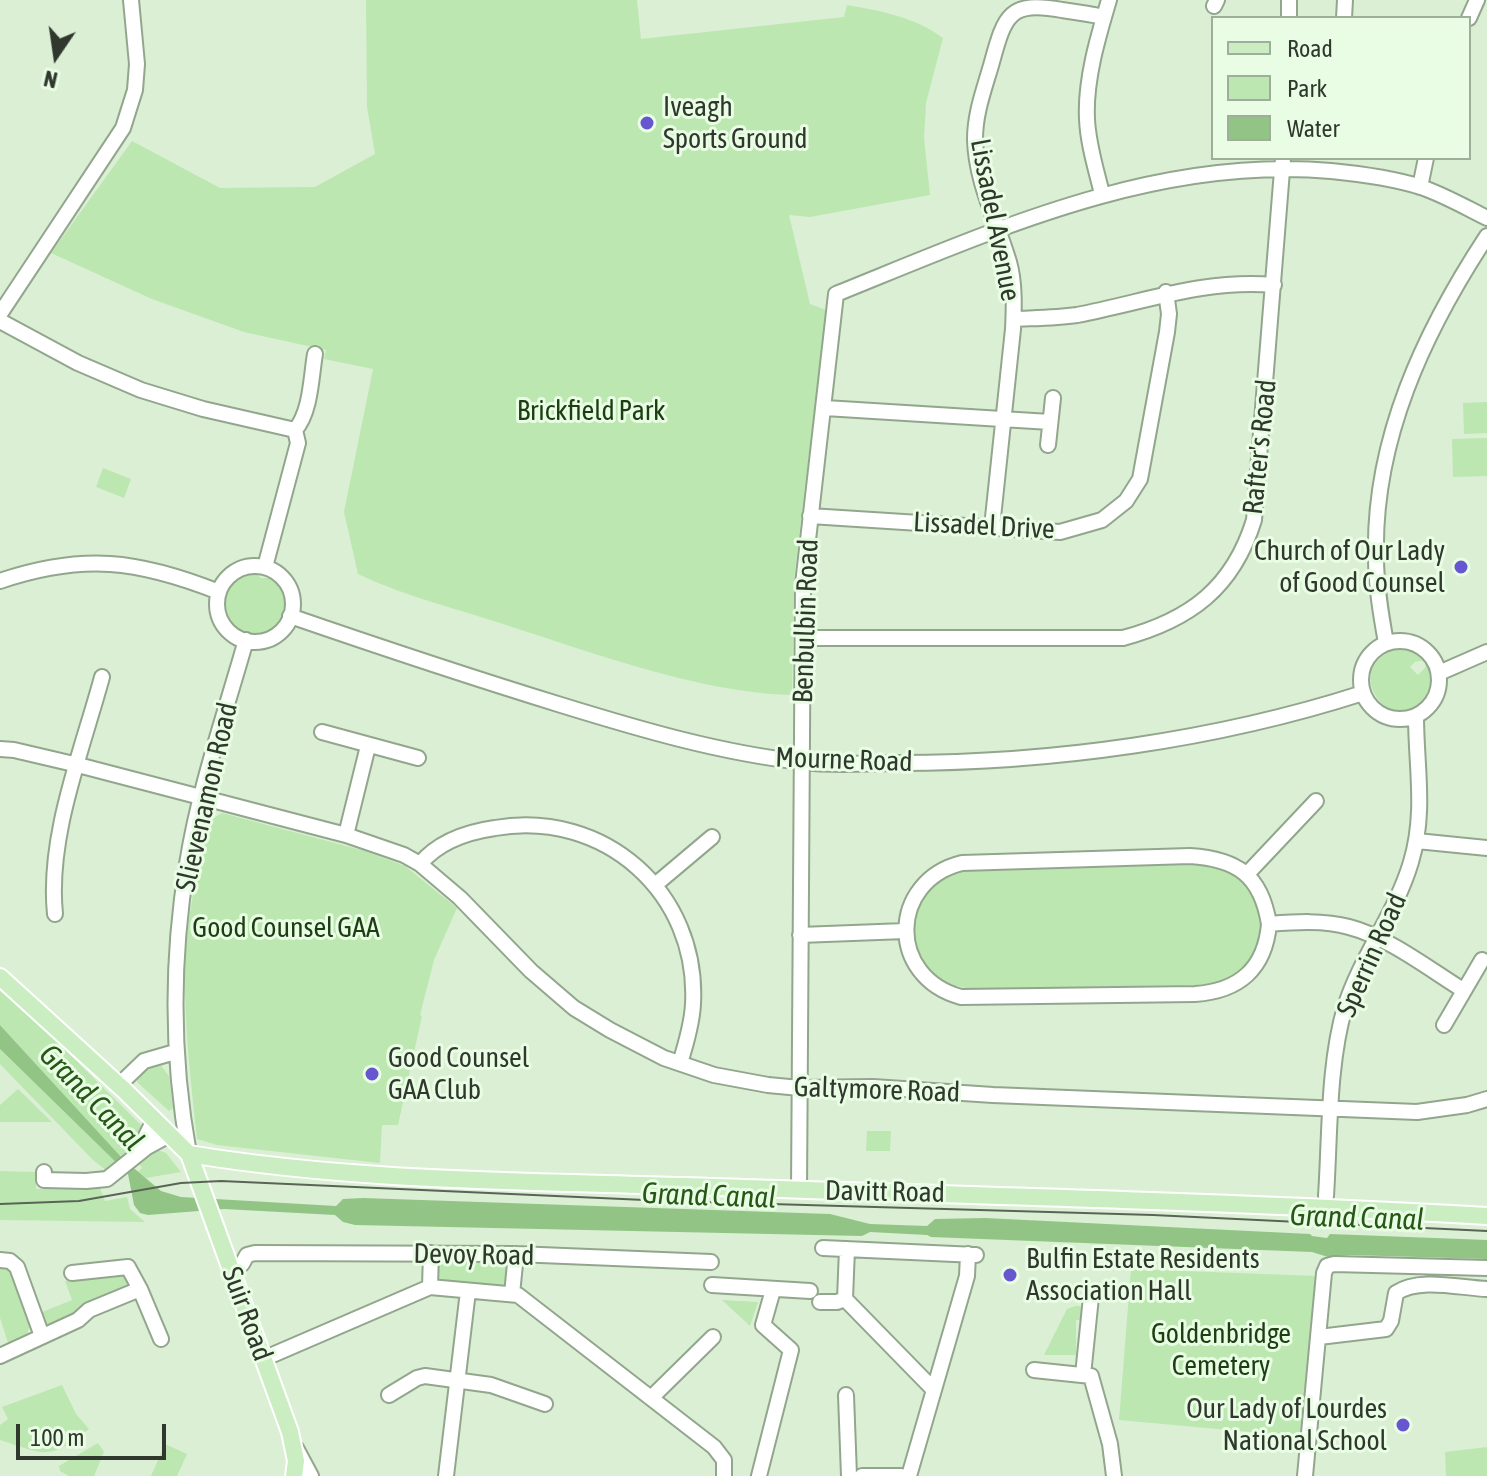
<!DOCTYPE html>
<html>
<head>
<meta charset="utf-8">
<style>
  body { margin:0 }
  #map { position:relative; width:1487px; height:1476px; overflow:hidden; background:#dbefd5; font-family:"Asap Condensed",sans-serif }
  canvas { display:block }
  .legend { position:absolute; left:1211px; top:16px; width:260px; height:144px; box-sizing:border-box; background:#e8fde3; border:2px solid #9eae9b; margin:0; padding:10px 14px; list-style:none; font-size:24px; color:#30382e }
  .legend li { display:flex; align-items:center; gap:16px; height:40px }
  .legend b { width:40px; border:2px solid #9eae9b }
  .north { position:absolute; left:16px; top:16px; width:80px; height:80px; -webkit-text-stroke:6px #e8fde3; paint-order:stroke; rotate:193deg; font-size:22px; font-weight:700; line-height:32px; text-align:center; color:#30382e }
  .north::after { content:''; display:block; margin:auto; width:28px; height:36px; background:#30382e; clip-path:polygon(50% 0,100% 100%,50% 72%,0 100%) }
  .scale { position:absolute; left:16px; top:1424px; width:150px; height:36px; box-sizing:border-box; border:4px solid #30382e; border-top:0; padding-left:10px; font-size:24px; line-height:28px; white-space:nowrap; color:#30382e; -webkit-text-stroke:6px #e8fde3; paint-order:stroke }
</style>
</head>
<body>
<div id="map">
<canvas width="1487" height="1476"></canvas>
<ul class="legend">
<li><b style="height:10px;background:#caedc1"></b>Road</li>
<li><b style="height:22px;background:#bce7b1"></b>Park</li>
<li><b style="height:22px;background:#92c585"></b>Water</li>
</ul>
<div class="north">N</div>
<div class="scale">100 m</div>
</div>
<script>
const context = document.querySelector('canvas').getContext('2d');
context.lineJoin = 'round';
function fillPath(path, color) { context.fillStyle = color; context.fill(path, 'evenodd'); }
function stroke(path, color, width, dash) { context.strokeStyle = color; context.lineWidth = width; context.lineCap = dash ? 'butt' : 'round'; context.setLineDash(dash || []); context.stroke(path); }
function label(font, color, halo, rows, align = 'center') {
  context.font = font + ' "Asap Condensed",sans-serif'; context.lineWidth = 6; context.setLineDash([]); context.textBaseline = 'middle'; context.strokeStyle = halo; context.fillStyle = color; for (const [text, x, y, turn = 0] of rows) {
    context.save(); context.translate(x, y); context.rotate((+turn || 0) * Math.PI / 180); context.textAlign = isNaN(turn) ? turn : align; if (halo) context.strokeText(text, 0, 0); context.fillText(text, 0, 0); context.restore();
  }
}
const green = new Path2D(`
  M366,0H637L641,39L844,17L847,5C881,11 915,17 943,38L926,103L924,138L930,195L810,217L789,215L810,304L826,310L794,579L792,695C699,693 591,652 503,624C455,608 403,596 358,574L344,512L373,369L324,359L326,350L244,332L152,299L51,253L132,141L220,188L315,187L375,154L367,107Z
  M1487,402V433L1464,434L1463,403Z
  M1487,438V476L1453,477L1452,439Z
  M103,468L131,479L124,498L96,487Z
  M252,571L261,578H275C285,587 289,599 286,612C284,620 279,627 272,631C230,657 194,582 252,571Z
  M1394,650C1406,649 1415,651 1424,660L1415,662L1410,667L1418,675L1425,668L1426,663C1432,675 1434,688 1425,700C1394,740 1339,671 1394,650Z
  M222,813L365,851L405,866L457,908L434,960L420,1015L422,1016L398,1125H382L380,1163L217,1145L197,1139C191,1083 184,1025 185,968C186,919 198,870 207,822Z
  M1198,863C1213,865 1227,867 1239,877C1272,903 1265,960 1228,979C1218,984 1207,984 1196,985L973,989C958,987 944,983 932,973C907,950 909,905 935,883C945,875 956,871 968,867Z
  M0,985L142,1126L141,1136L123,1159L0,1025Z
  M0,1049L118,1164L107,1171L93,1160L0,1064Z
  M154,1063L160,1064L169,1076L173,1108L169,1111L137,1082L141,1069Z
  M18,1089L52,1122H0V1105Z
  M867,1131H891L890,1151H866Z
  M158,1150L166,1153L181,1172L146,1178L138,1172L142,1168L138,1162Z
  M0,1171L36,1172V1189L100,1188L105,1201L127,1197L130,1209L145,1222L0,1220Z
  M436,1259H506L509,1262L507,1283L504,1287L436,1282Z
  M9,1265L31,1325L25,1338L9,1346L0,1318V1268Z
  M123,1269L130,1286L47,1326L40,1313L72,1300L65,1281Z
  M1131,1269L1317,1276L1305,1437L1119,1420Z
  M722,1300L758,1302L750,1326Z
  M1075,1306H1080L1085,1312L1084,1320H1076V1355H1044L1067,1309Z
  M62,1385L76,1414L89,1429C48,1461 47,1455 0,1440V1425L8,1419L2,1407Z
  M98,1443L104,1452L94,1476H69L60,1471L59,1466Z
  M165,1444L187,1454L177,1476H151Z
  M1487,1447V1476H1446L1445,1452Z`);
const water = new Path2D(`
  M0,1025L123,1159L161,1191L181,1197L336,1206L343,1199L363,1198L830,1214L870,1224L927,1226L935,1219L985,1218L1310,1234L1312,1236L1327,1238L1330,1234L1487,1240V1259L1349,1255L1328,1257L1312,1252L931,1237L927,1235L870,1232L862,1236L355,1225L343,1222L335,1215L224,1209L148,1215L140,1213L134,1205L128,1174L0,1049Z`);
const minor = new Path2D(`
  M1214,6L1217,0
  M1289,18V0
  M1344,18L1345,0
  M1469,18L1477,0
  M1420,187L1426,158
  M1102,194C1096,169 1088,144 1087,119C1085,80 1098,37 1109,0
  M0,314L123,128L135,90L137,64L131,0
  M1014,319C1035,318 1056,318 1077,315C1145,302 1203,279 1274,285
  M0,321L78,363L141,390L203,409L295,430
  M825,408L1050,422
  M295,430C311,412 311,377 315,354
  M1048,445L1053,398
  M810,516L1060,532L1102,520L1126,501L1140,479L1167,332L1169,314L1166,292
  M992,527L1013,329C1014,308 1015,283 1009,262C997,221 976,183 975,139C975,112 985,87 992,62C1005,14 1010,1 1062,10C1076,12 1090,14 1104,17
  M217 604a38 38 0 1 1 76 0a38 38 0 1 1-76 0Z
  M265,567L298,443L295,430
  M0,581C83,553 138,560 219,592
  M290,616C380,647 470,677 561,705C639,729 720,753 802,762C833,766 867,763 898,763C1052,763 1217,740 1363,693
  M804,638H1123C1190,620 1233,588 1254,520L1283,158
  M1361 680a39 39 0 1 1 78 0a39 39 0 1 1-78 0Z
  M1386,643C1381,615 1376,586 1376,557C1373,440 1424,332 1487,236
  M1439,673L1487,652
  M322,732L418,758
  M0,749L14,750L78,765L346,835L404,855L420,864L460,898L531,971L574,1008L610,1030L664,1058L714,1075L768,1085L800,1088L873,1087L993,1095L1417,1112L1467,1105L1487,1099
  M346,835L368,746
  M1417,841L1487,848
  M420,864C439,841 467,832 495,828C604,809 699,893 693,1004C692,1024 686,1044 680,1063
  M1248,873L1316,801
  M655,885L712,837
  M55,914C47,837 82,751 102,677
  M1269,924C1261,875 1237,859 1190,856L962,863C889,881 887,977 961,997L1195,994C1239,991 1265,969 1269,924C1295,922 1324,920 1349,927C1388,937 1429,969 1463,990
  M800,935L905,931
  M1444,1025L1482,960
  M119,1085L144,1061L175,1052
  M137,1154L154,1120
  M189,1154C171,1055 171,962 187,864C199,788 225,714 246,640
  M44,1172V1180L86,1181L107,1179L147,1147L169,1135
  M799,1190L803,584L836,294C995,230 1156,156 1331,171C1362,174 1392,178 1421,187C1444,195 1465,207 1487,218
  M1326,1196C1330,1136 1328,1064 1345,1007C1361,956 1396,913 1411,862C1426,812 1416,766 1416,716
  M823,1248L976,1255
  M847,1249L845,1299L933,1389
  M0,1260L10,1261L17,1267L42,1336
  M242,1264L247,1255L255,1253L516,1254L711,1262
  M712,1285L810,1291
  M430,1287L431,1253
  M140,1289L161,1339
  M512,1294L516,1254
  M820,1302H837L845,1299
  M1319,1337L1386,1329L1391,1321L1396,1293C1419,1277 1460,1288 1487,1289
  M0,1356L78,1320L89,1310L140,1289L128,1267L72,1273
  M263,1359L430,1287L518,1295L714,1447L724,1460V1476
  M1034,1370L1091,1376L1110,1444L1114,1476
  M1083,1375L1091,1297
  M389,1395L417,1378L425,1376L491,1385L545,1404
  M846,1395L849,1476
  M652,1397L713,1337
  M296,1448L311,1476
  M446,1476L468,1291
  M759,1476L791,1350L763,1325L773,1290
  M862,1476H901
  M909,1476L967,1276L968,1254
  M1305,1476L1324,1273L1327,1266L1334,1264L1487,1268`);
const major = new Path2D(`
  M0,977L124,1090L189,1154L290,1432L296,1461L294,1476
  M189,1154C352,1181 519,1181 684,1186C952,1195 1219,1201 1487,1216`);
const tram = new Path2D(`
  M0,1204L79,1201L181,1183L221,1181L667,1201L1153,1215L1487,1231`);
const markers = [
  [647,123,8,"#6657d0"],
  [1461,567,8,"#6657d0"],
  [372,1074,8,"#6657d0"],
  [1010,1275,8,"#6657d0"],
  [1403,1425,8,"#6657d0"]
];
const poiNames = [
  ["Iveagh",663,107],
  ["Sports Ground",663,139],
  ["Church of Our Lady",1445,551,"right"],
  ["of Good Counsel",1445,583,"right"],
  ["Good Counsel",388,1058],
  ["GAA Club",388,1090],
  ["Bulfin Estate Residents",1026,1259],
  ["Association Hall",1026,1291],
  ["Our Lady of Lourdes",1387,1409,"right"],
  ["National School",1387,1441,"right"]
];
const streetNames = [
  ["Lissadel Avenue",995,220,79],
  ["Rafter's Road",1260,447,-84],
  ["Lissadel Drive",984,526,3],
  ["Benbulbin Road",806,621,-88],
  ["Mourne Road",844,760,2],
  ["Slievenamon Road",207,797,-77],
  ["Sperrin Road",1372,955,-66],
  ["Galtymore Road",877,1090,2],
  ["Davitt Road",885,1192,1],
  ["Devoy Road",474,1255,1],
  ["Suir Road",247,1314,70]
];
const parkNames = [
  ["Brickfield Park",591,411],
  ["Good Counsel GAA",286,928],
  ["Goldenbridge",1221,1334],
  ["Cemetery",1221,1366]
];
const waterNames = [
  ["Grand Canal",91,1098,46],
  ["Grand Canal",709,1196,2],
  ["Grand Canal",1357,1218,2]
];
fillPath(green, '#bce7b1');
fillPath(water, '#92c585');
stroke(minor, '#92a68d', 18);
stroke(major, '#fff', 20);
stroke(minor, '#fff', 14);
stroke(major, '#caedc1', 16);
stroke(tram, '#596456', 2);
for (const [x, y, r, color] of markers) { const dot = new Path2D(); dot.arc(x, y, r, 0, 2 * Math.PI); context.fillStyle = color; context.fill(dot); stroke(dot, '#e8fde3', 3); }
label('28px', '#30382e', '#e8fde3', poiNames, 'left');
label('28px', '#30382e', '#e8fde3', streetNames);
label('28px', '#1c3e12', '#e8fde3', parkNames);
label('italic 30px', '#265717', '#e8fde3', waterNames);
</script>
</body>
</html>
